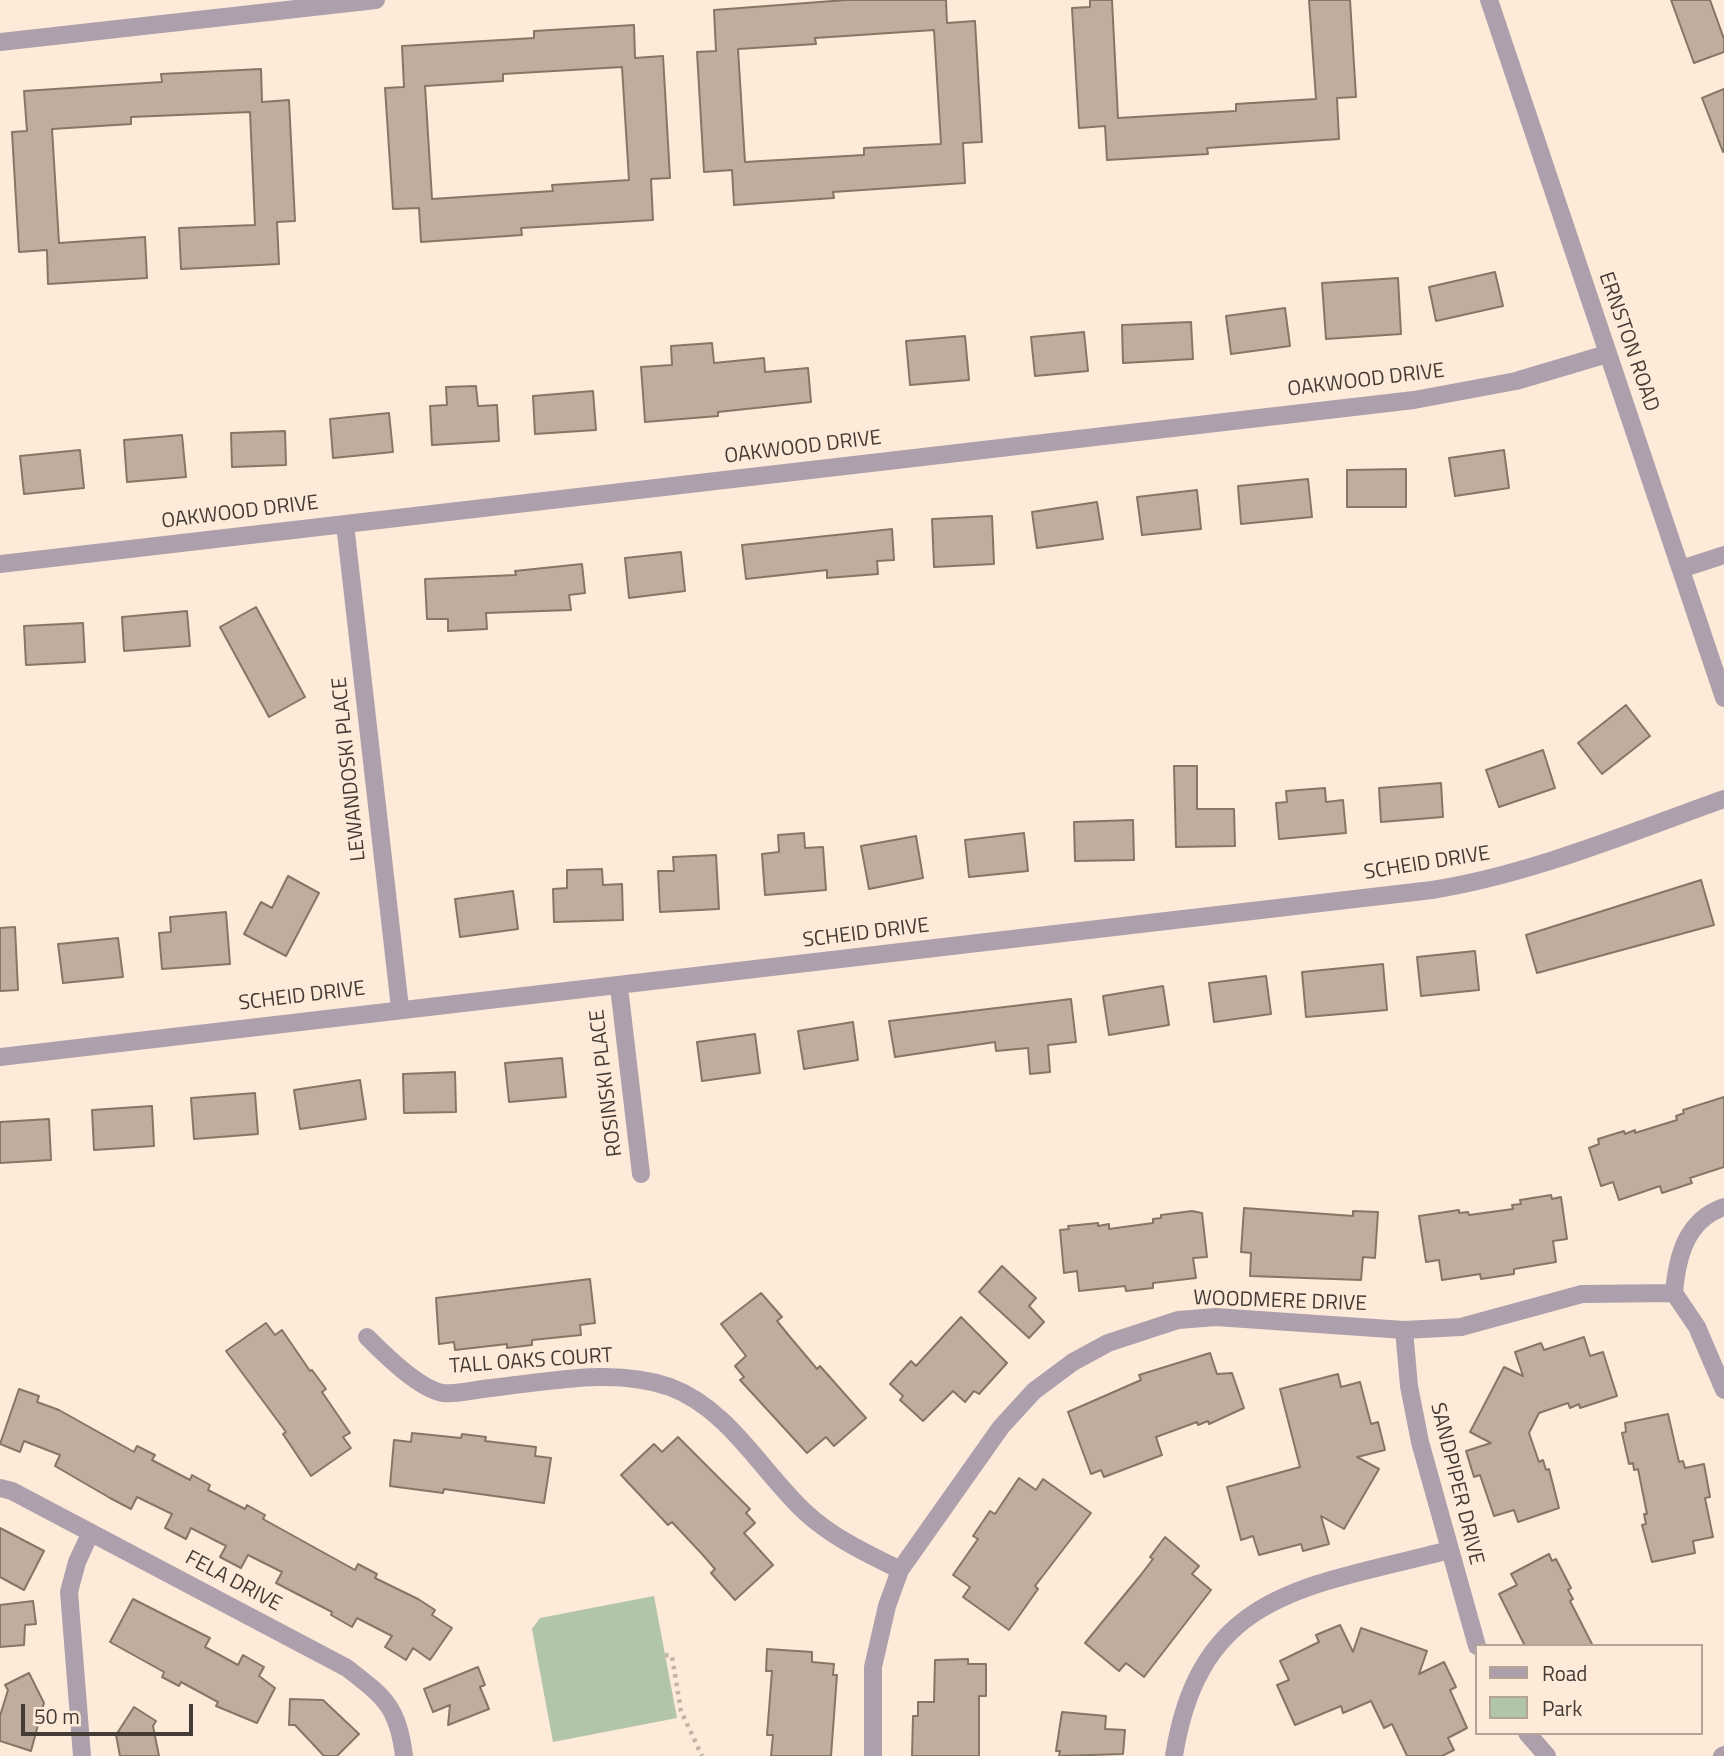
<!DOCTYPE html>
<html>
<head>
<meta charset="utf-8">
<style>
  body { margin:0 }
  #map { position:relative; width:1724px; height:1756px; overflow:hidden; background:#feead9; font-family:"Titillium Web",sans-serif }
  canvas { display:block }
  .legend { position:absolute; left:1475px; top:1644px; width:228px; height:91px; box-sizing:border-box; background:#feead9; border:2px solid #b3a497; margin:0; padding:9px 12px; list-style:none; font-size:21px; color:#433b35 }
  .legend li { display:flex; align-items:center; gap:14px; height:35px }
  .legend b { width:35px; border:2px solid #b3a497 }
  .scale { position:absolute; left:21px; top:1704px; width:172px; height:32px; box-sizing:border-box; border:4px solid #433b35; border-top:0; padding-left:9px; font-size:21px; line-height:24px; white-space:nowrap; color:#433b35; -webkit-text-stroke:5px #feead9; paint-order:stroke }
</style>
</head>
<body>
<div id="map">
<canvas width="1724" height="1756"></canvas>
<ul class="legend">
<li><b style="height:9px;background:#ada0ac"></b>Road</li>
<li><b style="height:19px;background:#b0c5a9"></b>Park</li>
</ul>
<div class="scale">50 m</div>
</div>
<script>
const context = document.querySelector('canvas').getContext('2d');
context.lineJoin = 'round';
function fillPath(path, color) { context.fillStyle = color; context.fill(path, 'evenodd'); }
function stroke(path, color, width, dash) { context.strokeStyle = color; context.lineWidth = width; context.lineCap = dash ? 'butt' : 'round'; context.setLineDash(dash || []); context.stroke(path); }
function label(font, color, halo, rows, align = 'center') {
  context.font = font + ' "Titillium Web",sans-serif'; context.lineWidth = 5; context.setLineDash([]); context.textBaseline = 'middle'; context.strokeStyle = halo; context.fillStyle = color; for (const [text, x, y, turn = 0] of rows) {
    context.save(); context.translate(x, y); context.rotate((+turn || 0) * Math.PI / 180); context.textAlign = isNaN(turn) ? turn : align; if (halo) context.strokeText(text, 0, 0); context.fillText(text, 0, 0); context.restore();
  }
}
const green = new Path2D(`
  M654,1596L677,1718L553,1742L532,1629L540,1618Z`);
const building = new Path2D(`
  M846,0H946L947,23L975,21L982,142L963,143L965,183L833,192L834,198L734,205L732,170L704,172L697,52L716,51L714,10ZM934,30L941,144L864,148V155L745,162L738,49L816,44L815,38Z
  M1090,0H1112L1118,118L1236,111V104L1316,99L1309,0H1350L1356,97L1337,98L1339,139L1207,148L1208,154L1107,160L1105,126L1079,128L1072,8L1090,7Z
  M1671,0H1710L1724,39V52L1694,63Z
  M634,25L635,58L663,56L670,178L651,179L653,220L521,228L522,235L421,242L419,208L393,209L385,88L404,87L402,46L534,38V31ZM622,67L629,180L552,185L553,191L432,199L425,86L503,81V74Z
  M261,69L262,102L289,100L295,221L277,222L279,264L181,269L179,228L255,225L250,112L131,117V124L52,129L59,243L145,237L147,278L48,284L47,250L19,252L12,132L27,131L24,91L162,82L161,74Z
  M1724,89V152H1723L1702,98Z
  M1495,272L1503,306L1436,321L1429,287Z
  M1398,278L1401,334L1326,339L1322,283Z
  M1285,308L1290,346L1231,354L1226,316Z
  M1191,322L1193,359L1123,363L1122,325Z
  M1084,332L1088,371L1035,376L1031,337Z
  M965,336L969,380L910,385L906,341Z
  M712,343L714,363L764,358L765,372L808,368L811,402L718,412V416L645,422L641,367L672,365L671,346Z
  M476,386L478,406L497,405L499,441L432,445L430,406L447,405L446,387Z
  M593,391L596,430L535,434L533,396Z
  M389,413L393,452L333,458L330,419Z
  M285,431L286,465L232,467L231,433Z
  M182,435L186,477L127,482L124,440Z
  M80,450L84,488L24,494L20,456Z
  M1504,450L1509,488L1455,496L1449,458Z
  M1406,469V507H1347V470Z
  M1308,479L1312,517L1241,524L1238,486Z
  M1197,490L1201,529L1142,535L1137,497Z
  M1097,502L1103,539L1037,548L1032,512Z
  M992,516L994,564L934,567L932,519Z
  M892,529L894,560L877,561L878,574L827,578V570L746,579L742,545Z
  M681,552L685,591L629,598L625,558Z
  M582,564L585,593L569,595L571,610L486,613L487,629L448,631V619H427L425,579L516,575L515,571Z
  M256,607L305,697L269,717L220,627Z
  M187,611L190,646L124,651L122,617Z
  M83,623L85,662L26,665L24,626Z
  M1626,705L1650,736L1602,774L1578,743Z
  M1543,750L1555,788L1499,807L1486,770Z
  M1174,766H1197V809H1234L1235,846L1176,847Z
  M1441,783L1443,817L1381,822L1379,788Z
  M1325,788L1326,802L1343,800L1346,833L1279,839L1276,803L1287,802L1286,791Z
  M1133,820L1134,860L1075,861L1074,822Z
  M804,833L805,848L823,847L826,890L765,895L762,854L779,852L778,835Z
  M1024,833L1028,871L969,877L965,840Z
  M916,836L923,878L869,889L861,846Z
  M716,855L719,909L660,912L658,871H674L673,857Z
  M602,869L603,885L622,884L623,920L554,922L553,889L567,888V870Z
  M288,876L319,893L286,956L244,934L261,902L272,908Z
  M1701,880L1714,925L1537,973L1526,935Z
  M513,891L518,929L460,937L455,899Z
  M226,912L230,964L162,969L159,933L171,932L170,917Z
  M15,927L18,990L0,991V928Z
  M118,938L123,977L63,983L58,944Z
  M1475,951L1479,990L1421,996L1417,957Z
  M1383,964L1387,1010L1306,1017L1302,972Z
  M1266,976L1271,1014L1214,1022L1209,983Z
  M1163,986L1169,1025L1109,1035L1103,996Z
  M1071,999L1076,1042L1048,1045L1050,1072L1030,1074L1028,1048L996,1051L995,1042L895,1057L889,1021Z
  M853,1022L858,1060L804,1069L798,1031Z
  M755,1034L760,1073L702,1081L697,1042Z
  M562,1058L566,1097L509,1102L505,1063Z
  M455,1072L456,1112L404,1113L403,1074Z
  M360,1080L366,1119L300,1129L294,1090Z
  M255,1093L258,1134L194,1139L191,1098Z
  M1724,1097V1167L1690,1178L1692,1183L1662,1193L1660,1186L1619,1200L1613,1182L1601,1186L1589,1148L1599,1144L1598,1139L1624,1131L1625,1134L1635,1130V1133L1677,1120L1676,1116L1684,1113L1683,1110Z
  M152,1106L154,1146L94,1150L92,1110Z
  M49,1119L51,1160L0,1163V1122Z
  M1551,1195L1552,1199L1561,1197L1567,1239L1553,1241L1556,1262L1514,1269V1274L1481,1279L1480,1274L1442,1280L1439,1260L1426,1262L1419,1216L1459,1210V1213L1468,1212L1469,1215L1513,1209L1512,1205L1521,1204L1520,1200Z
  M1244,1208L1353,1216V1211L1378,1212L1375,1258L1363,1257L1361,1280L1250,1276L1251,1253L1241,1252Z
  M1192,1211L1202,1213L1207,1257L1193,1258L1196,1278L1153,1283V1288L1126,1291L1125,1286L1079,1291L1077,1271L1064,1273L1060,1230L1069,1229L1068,1226L1098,1223V1226L1109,1224V1229L1153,1223V1219L1161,1218V1215Z
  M1002,1266L1036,1298L1029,1306L1044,1322L1029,1338L979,1292Z
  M590,1279L595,1323L580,1325L581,1335L532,1340V1345L507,1348V1344L455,1350L454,1342L439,1344L436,1298Z
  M761,1293L782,1317L777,1321L790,1337L817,1369L820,1366L866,1418L834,1446L826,1437L807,1453L740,1380L744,1377L735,1366L746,1356L721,1324Z
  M961,1317L1007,1363L979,1394L974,1391L965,1402L953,1391L923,1421L900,1400L903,1396L890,1384L911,1361L916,1366Z
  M266,1323L275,1335L282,1330L310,1371L312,1370L326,1389L322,1392L350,1433L343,1437L351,1448L311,1476L283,1434L286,1432L226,1351Z
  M1584,1337L1590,1356L1603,1352L1617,1396L1580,1408L1579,1404L1570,1408L1568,1403L1539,1413L1529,1433L1539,1462L1543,1460L1546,1470L1549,1469L1559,1508L1518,1522L1514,1510L1494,1516L1480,1475L1474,1477L1466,1451L1491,1443L1470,1432L1504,1367L1523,1376L1515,1352L1541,1343L1544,1350Z
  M1210,1353L1217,1374L1232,1373L1244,1408L1209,1424L1208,1421L1198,1425L1197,1422L1156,1437L1162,1455L1104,1477L1101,1470L1091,1474L1068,1412L1141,1380L1139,1375Z
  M1338,1374L1341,1387L1360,1382L1371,1424L1378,1422L1385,1450L1357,1457L1379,1469L1344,1529L1321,1516L1329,1544L1303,1551L1301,1544L1259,1555L1253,1536L1241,1540L1227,1487L1300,1467L1280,1389Z
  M19,1389L39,1396L37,1402L59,1410L134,1452L137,1446L155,1455L152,1460L190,1480L192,1475L210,1485L208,1490L245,1509L247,1505L265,1515L263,1519L355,1570L358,1564L377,1574L375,1578L418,1599L435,1610L432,1615L452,1628L430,1660L413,1648L406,1660L385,1647L392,1636L357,1618L352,1627L331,1615L332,1612L276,1583L282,1572L248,1555L241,1568L220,1557L226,1546L191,1528L186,1539L165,1528L172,1514L137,1497L131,1509L110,1498L55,1466L60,1455L24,1441L20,1452L0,1444Z
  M1668,1414L1679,1462L1683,1461L1685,1468L1704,1464L1710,1497L1705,1498L1713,1537L1693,1541L1695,1553L1652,1562L1642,1525L1646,1524L1644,1514H1647L1638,1469L1634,1470L1633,1463L1629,1464L1622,1433L1626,1432L1625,1423Z
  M412,1433L461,1438L462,1434L486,1437L485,1441L536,1447L535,1456L551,1458L544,1503L444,1489L443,1493L390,1486L394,1440L411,1442Z
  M678,1437L750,1509L746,1513L755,1523L744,1533L773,1565L735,1600L711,1573L715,1569L702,1554L672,1522L668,1525L621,1475L654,1444L662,1452Z
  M1019,1478L1036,1490L1043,1479L1091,1513L1035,1586L1038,1589L1009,1630L963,1597L970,1587L953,1575L978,1539L973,1536L990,1511L995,1514Z
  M0,1528L44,1551L24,1590L0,1577Z
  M1165,1537L1199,1566L1192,1574L1211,1590L1144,1677L1126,1663L1119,1671L1085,1643L1140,1576L1153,1559L1150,1557Z
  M1549,1554L1552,1561L1556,1559L1571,1588L1568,1590L1573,1599L1570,1601L1593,1646H1525L1499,1594L1517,1585L1511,1574Z
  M133,1599L210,1638L205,1647L238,1665L243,1655L264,1667L259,1676L275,1688L257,1723L216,1706L218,1702L181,1682L179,1686L162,1677L164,1672L110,1642Z
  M33,1601L36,1624L25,1625L24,1645L0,1647V1605Z
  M1340,1625L1353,1652L1361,1628L1427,1651L1419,1674L1444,1662L1456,1687L1450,1690L1467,1728L1448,1738L1454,1750L1442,1756H1407L1392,1724L1384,1728L1371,1701L1343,1713L1341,1706L1295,1725L1277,1685L1289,1680L1280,1661L1319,1642L1316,1635Z
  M767,1649L812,1652V1662L834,1664L833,1675H837L831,1756H771L773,1735H767L772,1671H766Z
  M968,1659V1664H986V1696H979V1756H912L913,1716H918V1702H934L935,1660Z
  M478,1667L485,1685L480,1687L489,1709L448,1725L450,1705L433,1712L424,1689Z
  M29,1673L44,1703L31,1751L0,1741V1716L8,1690L5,1685Z
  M290,1699L323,1700L359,1734L337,1756H324L295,1725H289Z
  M134,1707L156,1721L153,1726L159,1756H120L116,1735Z
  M1062,1712L1106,1716L1105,1729L1125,1730L1123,1754L1059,1756L1060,1751H1056Z`);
const path = new Path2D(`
  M665,1655L672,1656L681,1711L702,1756`);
const minor = new Path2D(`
  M1489,0L1724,698
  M0,42L376,0
  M345,524L400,1008
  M0,564L1414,400L1516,381L1607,354
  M1681,569L1724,555
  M619,987L641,1174
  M0,1057L1432,890C1532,874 1629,833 1724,799
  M1674,1293C1677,1257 1686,1220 1724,1207
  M1404,1330L1409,1386L1420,1442L1477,1646
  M367,1337C384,1354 419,1389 443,1393C457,1395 477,1389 491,1388C548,1382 614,1367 670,1387C729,1409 761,1471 805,1512C833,1538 866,1553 900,1570
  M0,1488L12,1491L347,1668C384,1697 398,1706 404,1756
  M1527,1733L1547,1756
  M82,1756L69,1592L77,1562L90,1534
  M873,1756V1667L887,1606L900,1570L1001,1427L1034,1391L1073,1362L1108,1343L1178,1320L1216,1317L1404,1330L1461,1327L1582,1294L1674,1293L1697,1327L1724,1390
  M1174,1756C1200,1589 1310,1587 1449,1550
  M1722,1756L1724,1755`);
const streetNames = [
  ["ERNSTON ROAD",1628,342,71],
  ["OAKWOOD DRIVE",1366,381,-7],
  ["OAKWOOD DRIVE",803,448,-7],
  ["OAKWOOD DRIVE",240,513,-7],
  ["LEWANDOSKI PLACE",350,769,-96],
  ["SCHEID DRIVE",1427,864,-9],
  ["SCHEID DRIVE",866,934,-7],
  ["SCHEID DRIVE",302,997,-7],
  ["ROSINSKI PLACE",607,1083,-97],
  ["WOODMERE DRIVE",1280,1302,2],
  ["TALL OAKS COURT",531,1362,-4],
  ["SANDPIPER DRIVE",1456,1484,76],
  ["FELA DRIVE",233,1582,28]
];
fillPath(green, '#b0c5a9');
fillPath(building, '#c1ad9d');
stroke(building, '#877565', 2);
stroke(path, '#c4b4a6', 4.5, [3.5, 5]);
stroke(minor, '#ada0ac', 18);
label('21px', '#433b35', '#feead9', streetNames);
</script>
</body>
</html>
